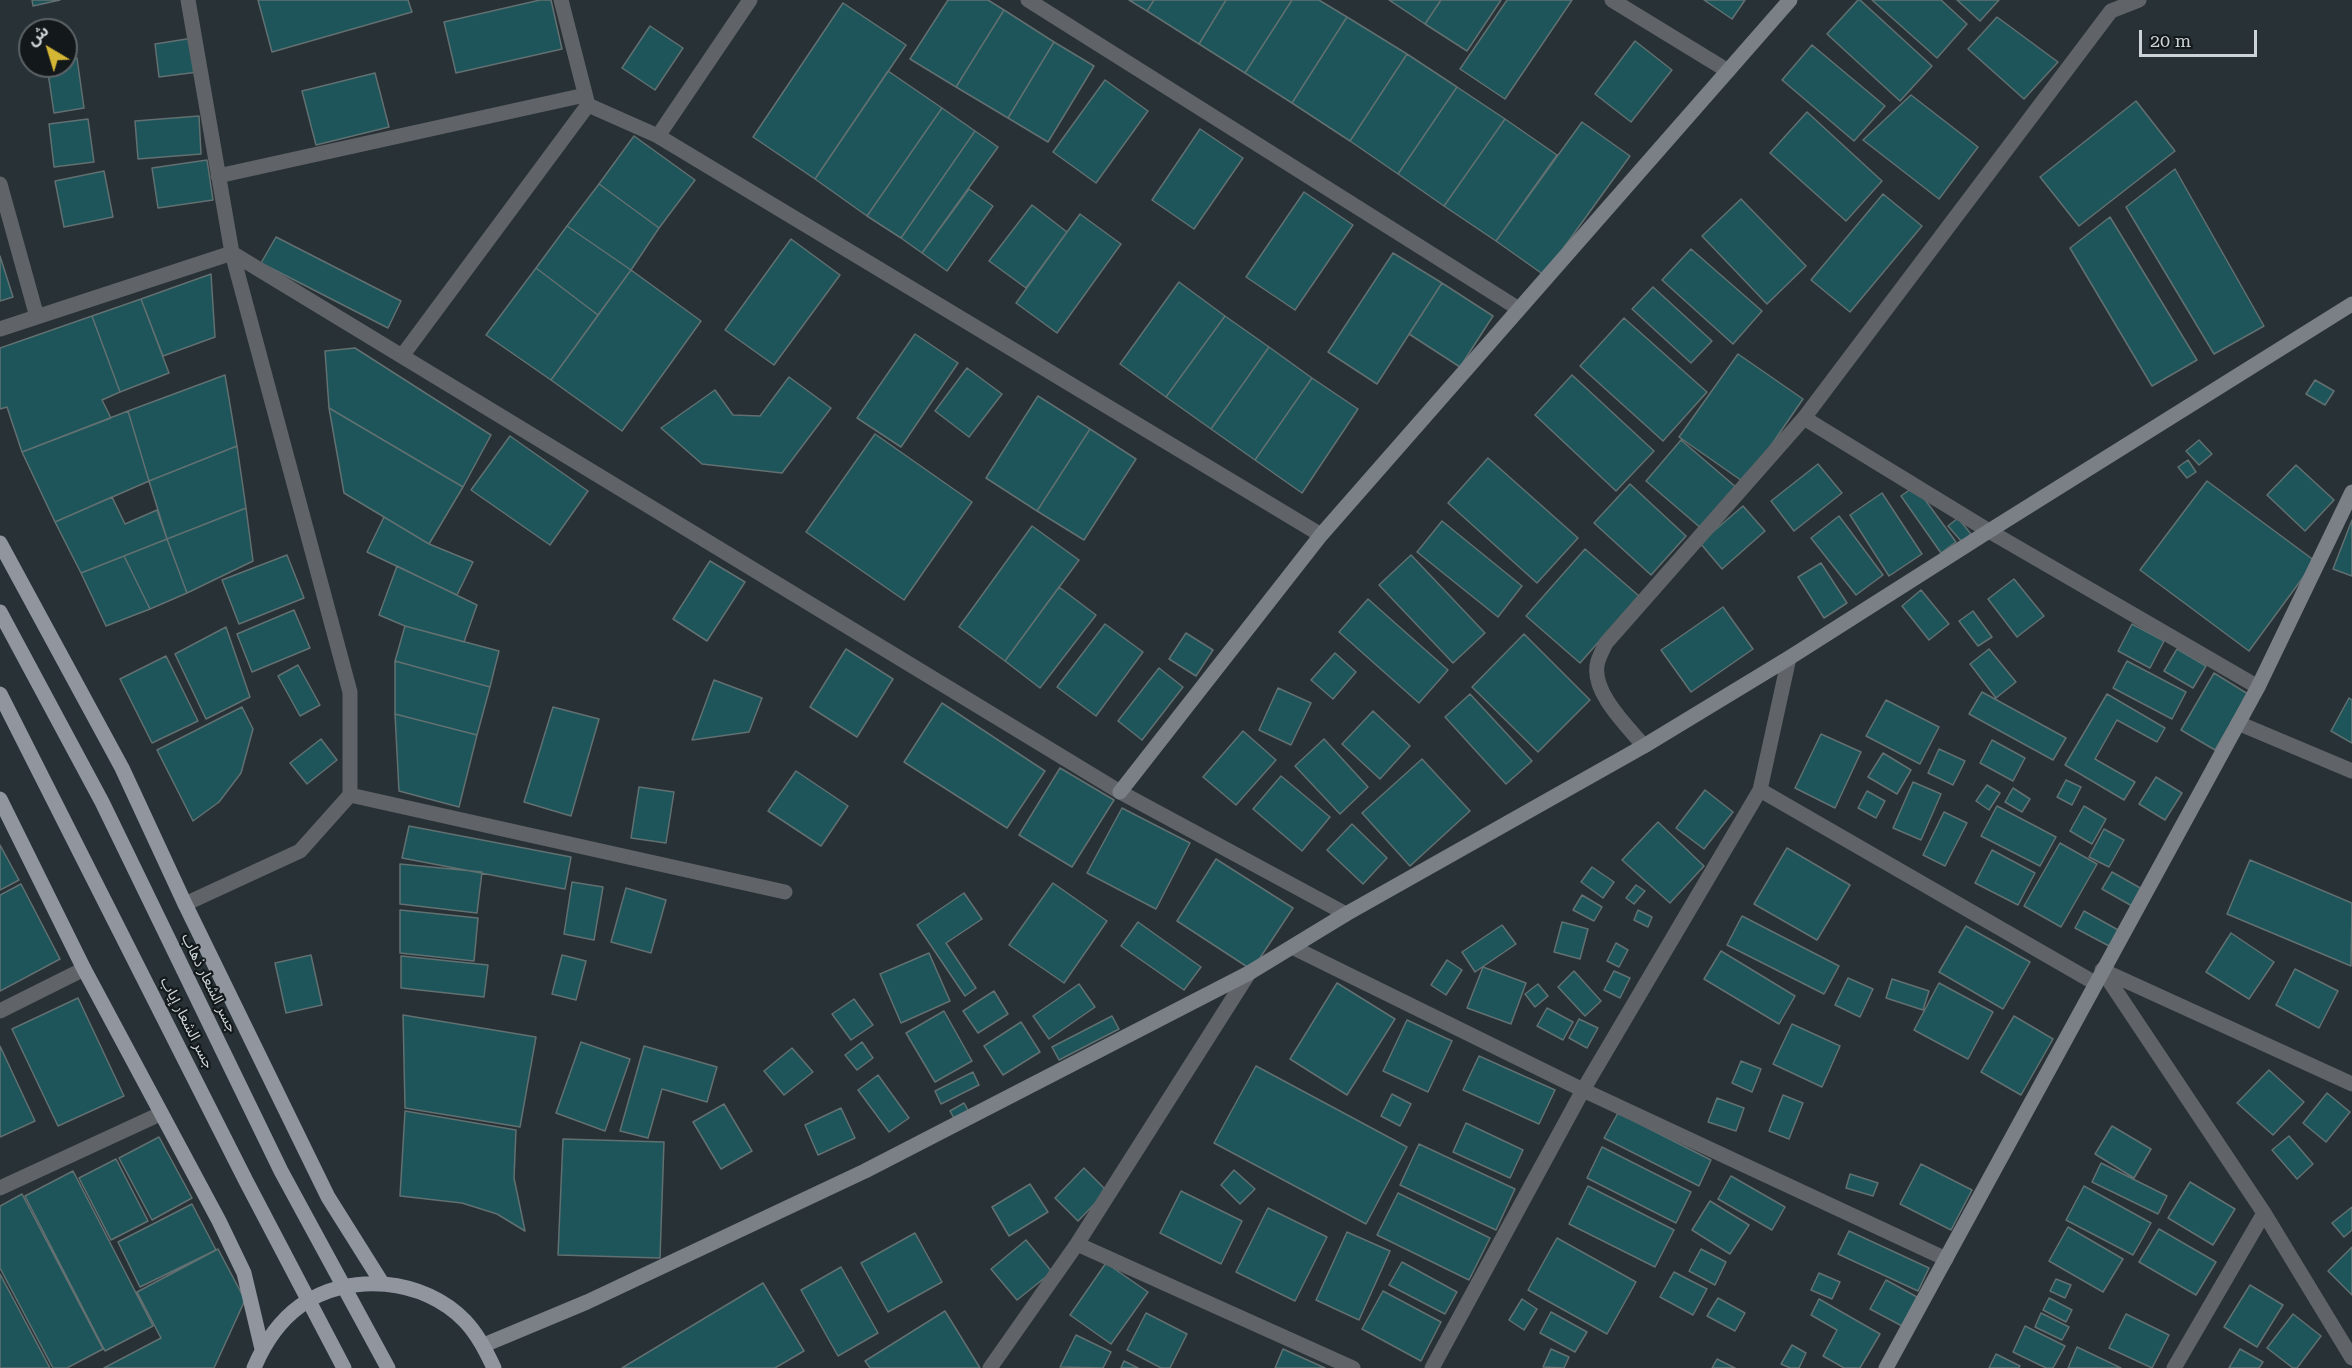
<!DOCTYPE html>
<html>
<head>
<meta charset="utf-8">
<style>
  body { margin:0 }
  #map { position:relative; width:2352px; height:1368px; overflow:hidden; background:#273136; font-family:"Roboto Serif","Noto Sans Arabic",serif }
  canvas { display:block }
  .north { position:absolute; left:18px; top:18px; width:60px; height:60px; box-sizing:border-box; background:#13181a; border:2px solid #5d6366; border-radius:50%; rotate:322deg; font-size:16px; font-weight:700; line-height:24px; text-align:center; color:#cdd4d7 }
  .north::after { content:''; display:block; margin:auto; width:21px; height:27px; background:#d4b635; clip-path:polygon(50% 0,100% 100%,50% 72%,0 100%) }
  .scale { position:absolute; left:2139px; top:30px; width:118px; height:27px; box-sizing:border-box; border:3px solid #cdd4d7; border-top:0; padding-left:8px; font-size:18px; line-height:21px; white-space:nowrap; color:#cdd4d7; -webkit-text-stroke:4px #13181a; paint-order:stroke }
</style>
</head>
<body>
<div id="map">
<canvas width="2352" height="1368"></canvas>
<div class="north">ش</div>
<div class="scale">20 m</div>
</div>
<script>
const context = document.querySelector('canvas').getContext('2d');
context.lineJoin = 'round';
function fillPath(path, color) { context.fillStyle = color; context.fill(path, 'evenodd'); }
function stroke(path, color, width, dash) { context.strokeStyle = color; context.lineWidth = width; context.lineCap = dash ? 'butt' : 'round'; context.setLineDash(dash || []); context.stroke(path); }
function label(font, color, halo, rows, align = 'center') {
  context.font = font + ' "Roboto Serif","Noto Sans Arabic",serif'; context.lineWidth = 4.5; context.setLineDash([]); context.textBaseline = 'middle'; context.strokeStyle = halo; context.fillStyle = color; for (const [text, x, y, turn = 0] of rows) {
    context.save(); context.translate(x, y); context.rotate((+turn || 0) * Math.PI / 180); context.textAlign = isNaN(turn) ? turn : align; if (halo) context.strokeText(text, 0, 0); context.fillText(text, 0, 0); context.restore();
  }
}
const building = new Path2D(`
  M32,0H60L33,6Z
  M258,0H408L412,12L272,52Z
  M540,0H551L562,49L456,73L444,22Z
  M948,0H988L1004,10L956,87L910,59Z
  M1129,0H1154L1147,11Z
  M1154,0H1226L1199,44L1147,11Z
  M1226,0H1292L1245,73L1199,44Z
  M1292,0H1319L1347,17L1292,103L1245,73Z
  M1389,0H1441L1425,24Z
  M1441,0H1501L1467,51L1425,24Z
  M1507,0H1572L1505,99L1460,69Z
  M1704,0H1745L1732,19Z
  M1858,0H1860L1932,66L1900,101L1827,34Z
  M1872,0H1941L1967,24L1937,58Z
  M1957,0H1999L1980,21Z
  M843,3L906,45L815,179L753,137Z
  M1004,10L1054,42L1008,118L956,87Z
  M1347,17L1407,54L1350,141L1292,103Z
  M1997,17L2058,62L2024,99L1968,49Z
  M650,26L683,48L655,90L622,68Z
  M193,38L198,72L159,77L155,44Z
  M1635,41L1672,70L1631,122L1595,94Z
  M1054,42L1094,66L1048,142L1008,118Z
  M1812,45L1885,106L1854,141L1782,80Z
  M1407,54L1457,87L1398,174L1350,141Z
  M77,58L84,108L54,113L47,66H66V59Z
  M888,71L942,108L867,216L815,179Z
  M375,73L389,127L316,145L302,91Z
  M1105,80L1148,111L1096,183L1053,152Z
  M1457,87L1505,119L1444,206L1398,174Z
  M1911,95L1978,147L1939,199L1863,140Z
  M2136,101L2175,151L2079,226L2040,177Z
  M942,108L975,131L901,238L867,216Z
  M1807,112L1882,181L1846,221L1770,153Z
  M199,116L201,154L138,159L135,121Z
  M88,119L94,162L54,167L49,124Z
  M1505,119L1557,155L1496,241L1444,206Z
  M1582,122L1630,156L1544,275L1496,241Z
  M1200,129L1243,158L1194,229L1152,200Z
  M975,131L998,147L922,253L901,238Z
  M634,136L695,180L659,228L599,184Z
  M207,160L213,200L158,208L152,168Z
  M2175,169L2264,326L2214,354L2126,207Z
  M104,171L113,217L64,227L55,181Z
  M599,184L659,228L631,270L567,226Z
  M969,189L993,206L947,271L922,253Z
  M1304,192L1353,225L1295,310L1246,277Z
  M1883,194L1922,226L1850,312L1811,280Z
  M1741,199L1806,266L1767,304L1702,236Z
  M1032,205L1067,232L1026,288L989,261Z
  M1080,214L1121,244L1057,333L1016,303Z
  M2110,217L2197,360L2152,386L2070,248Z
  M567,226L631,270L598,315L536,268Z
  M276,237L401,301L388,328L261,263Z
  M791,239L840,275L774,365L725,330Z
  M1691,249L1762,311L1733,344L1662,280Z
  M1393,253L1442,283L1377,384L1328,352Z
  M0,256L13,297L0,301Z
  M536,268L598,315L551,380L486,335Z
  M631,270L701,321L622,431L551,380Z
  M211,274L215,337L163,356L141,299Z
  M1179,282L1225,316L1166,397L1120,364Z
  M1442,283L1493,316L1460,367L1409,334Z
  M1653,287L1712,341L1691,363L1632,309Z
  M141,299L169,373L120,392L92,316Z
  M92,316L120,392L102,400L111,418L22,452L7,407L0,409V348Z
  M1225,316L1269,347L1211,429L1166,397Z
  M1624,318L1707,392L1663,441L1580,366Z
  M915,334L958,363L901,447L857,418Z
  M1269,347L1312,378L1255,460L1211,429Z
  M355,348L491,435L463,487L329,408L325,351Z
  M1738,354L1803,399L1745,483L1679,437Z
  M967,368L1002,394L969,437L935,411Z
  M225,375L237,446L149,481L128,411Z
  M1572,375L1654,451L1616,491L1535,415Z
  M789,377L831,408L782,473L702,464L661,428L715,390L733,415L760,416Z
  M1312,378L1358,409L1302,493L1255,460Z
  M2315,380L2334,391L2325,405L2306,394Z
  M1038,396L1090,429L1037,511L986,478Z
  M329,408L463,487L429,544L344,493Z
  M128,411L149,481L55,522L22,452Z
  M1090,429L1136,459L1084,540L1037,511Z
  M875,434L972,502L904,600L806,532Z
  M510,436L588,491L550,545L471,490Z
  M1681,440L1737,488L1702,529L1646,481Z
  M2199,440L2212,454L2199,465L2186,451Z
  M237,446L246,508L167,539L149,481Z
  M1488,458L1578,538L1537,583L1448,503Z
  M2188,460L2196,472L2187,478L2178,467Z
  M1818,464L1842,493L1794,531L1771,501Z
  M2296,465L2334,500L2305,531L2267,495Z
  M2207,481L2315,561L2249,651L2140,570Z
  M1630,484L1686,536L1651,575L1594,523Z
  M1915,486L1956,542L1941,553L1901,496Z
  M1882,493L1922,554L1889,576L1850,515Z
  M112,497L125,524L157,510L167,539L81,573L55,522Z
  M1743,506L1765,531L1722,569L1700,543Z
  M246,508L253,561L187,593L167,539Z
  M1839,516L1883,575L1856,595L1811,538Z
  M384,517L429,544L473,562L457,595L367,552Z
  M1958,518L1971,534L1962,542L1948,526Z
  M2352,520V576L2333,569Z
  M1442,521L1522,586L1498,617L1417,552Z
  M1032,526L1079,560L1005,661L959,627Z
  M167,539L187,593L150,609L124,556Z
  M1585,549L1639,596L1580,663L1526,616Z
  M287,555L304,598L239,624L222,580Z
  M1411,555L1485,633L1453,663L1379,585Z
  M124,556L150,609L106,626L81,573Z
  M710,561L745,582L707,641L673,619Z
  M1821,563L1847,603L1824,618L1798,577Z
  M397,566L477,605L464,642L405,626L379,615Z
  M2014,579L2044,616L2017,637L1988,599Z
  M1059,587L1096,615L1040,688L1005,661Z
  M1921,590L1949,624L1929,640L1902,606Z
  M1368,599L1448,670L1419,703L1339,632Z
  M1723,607L1753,649L1691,692L1661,650Z
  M294,610L310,648L252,672L237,634Z
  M1973,611L1992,637L1978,646L1959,621Z
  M1105,624L1143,652L1096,716L1057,687Z
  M2132,624L2164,641L2150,668L2118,651Z
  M405,626L499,651L490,687L395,661Z
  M226,627L250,697L206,719L175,654Z
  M1186,633L1213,650L1196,676L1169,659Z
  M1524,634L1590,700L1538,752L1472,687Z
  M846,649L893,679L857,737L810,707Z
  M1989,649L2016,682L1996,698L1970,664Z
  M2177,649L2206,666L2193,688L2164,671Z
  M1335,653L1356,672L1333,699L1311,680Z
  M166,656L198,721L152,743L120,679Z
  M395,661L490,687L477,735L395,714Z
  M2127,661L2186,692L2172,719L2113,688Z
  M298,665L320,705L300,716L278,676Z
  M1159,668L1183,687L1142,740L1118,721Z
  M2214,673L2248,694L2215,750L2181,730Z
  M714,680L762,698L749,732L692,740Z
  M1278,688L1311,703L1291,745L1259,730Z
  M1982,692L2066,738L2053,760L1969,714Z
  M1470,694L1532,761L1506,784L1445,717Z
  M2107,694L2165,728L2157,742L2117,720L2095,759L2135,782L2124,800L2065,765Z
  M2349,698L2352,700V743L2331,731Z
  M1886,700L1939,727L1920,764L1866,736Z
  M942,703L1045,771L1007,828L904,762Z
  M242,707L253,729L241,773L219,802L193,821L157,750Z
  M553,707L599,719L571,816L524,802Z
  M1373,711L1410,746L1380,779L1342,744Z
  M395,714L477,735L459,807L399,791Z
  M1243,731L1276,760L1236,805L1203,777Z
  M1821,734L1861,752L1835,808L1795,788Z
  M321,739L337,760L307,784L290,763Z
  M1324,739L1368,787L1340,814L1295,766Z
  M1992,740L2025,758L2013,781L1980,763Z
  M1939,749L1965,761L1953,785L1928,773Z
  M1883,753L1911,770L1897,794L1868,777Z
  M1422,759L1470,811L1410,866L1362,813Z
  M1060,768L1114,800L1072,867L1019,835Z
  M796,771L848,806L821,846L768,811Z
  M1281,776L1330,817L1302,851L1253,809Z
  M2156,777L2182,793L2165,820L2139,804Z
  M2066,780L2081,787L2072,805L2057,797Z
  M1913,782L1941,794L1921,840L1893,828Z
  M1987,785L2000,793L1989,810L1976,801Z
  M639,787L674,792L666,843L631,838Z
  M2013,788L2030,799L2022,812L2005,802Z
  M1705,790L1733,812L1704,849L1676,828Z
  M1867,791L1885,801L1876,818L1858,808Z
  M1997,806L2056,837L2040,866L1981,836Z
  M2084,806L2106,819L2092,844L2070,831Z
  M1122,808L1190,843L1156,909L1087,873Z
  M1944,812L1967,823L1945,866L1923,855Z
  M1658,822L1704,866L1670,903L1622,860Z
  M1352,824L1387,858L1363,884L1327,850Z
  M409,826L571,857L565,889L402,858Z
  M2104,829L2124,840L2109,867L2089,857Z
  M2060,843L2097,864L2061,927L2024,906Z
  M0,845L19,880L0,890Z
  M1787,848L1850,885L1817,940L1754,904Z
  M1992,850L2035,873L2018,905L1975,883Z
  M1216,859L1293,908L1252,970L1177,921Z
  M2250,860L2352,903L2351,966L2227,914Z
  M400,864L482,872L477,913L400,904Z
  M1592,867L1614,882L1603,898L1581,882Z
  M2112,872L2142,889L2132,906L2102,889Z
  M572,882L603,887L594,940L564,934Z
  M1053,883L1107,921L1064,983L1009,945Z
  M21,884L60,959L0,991V895Z
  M1636,885L1645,891L1634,904L1626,898Z
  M626,888L666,900L651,953L611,942Z
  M964,893L982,919L946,943L976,988L965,996L917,925Z
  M1582,895L1602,907L1594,921L1573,910Z
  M400,910L478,918L474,961L400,953Z
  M1638,910L1652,917L1648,927L1634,920Z
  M2084,911L2120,931L2111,947L2075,928Z
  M1742,916L1839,966L1824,994L1727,945Z
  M1138,922L1201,967L1184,990L1121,946Z
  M1562,922L1588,929L1580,959L1554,952Z
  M1502,925L1516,944L1475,972L1462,952Z
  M1966,926L2030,962L2003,1009L1939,972Z
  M2231,933L2274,962L2249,999L2206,972Z
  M1616,943L1628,950L1619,967L1607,961Z
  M1721,951L1795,996L1779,1024L1704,979Z
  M929,953L950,1001L901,1023L880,974Z
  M311,955L322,1005L286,1013L275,963Z
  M562,955L586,961L576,1000L552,994Z
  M401,956L488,965L484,997L401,988Z
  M1447,960L1462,970L1446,995L1431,985Z
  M1483,967L1526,983L1511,1024L1467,1008Z
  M2295,969L2338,991L2319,1028L2276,1005Z
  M1574,971L1601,1001L1585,1016L1558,987Z
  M1614,971L1630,978L1620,998L1604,990Z
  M1848,978L1873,989L1860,1017L1835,1005Z
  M1892,979L1929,991L1923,1010L1886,998Z
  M1337,983L1395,1019L1347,1095L1290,1059Z
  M1939,983L1993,1012L1968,1059L1914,1030Z
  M1079,984L1095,1007L1049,1039L1033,1016Z
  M1538,984L1548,996L1535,1007L1525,994Z
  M994,991L1008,1014L978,1033L963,1011Z
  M78,998L124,1096L58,1126L12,1029Z
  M854,999L873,1025L851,1040L832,1014Z
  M1547,1008L1573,1022L1563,1040L1537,1026Z
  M944,1011L972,1061L935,1082L906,1033Z
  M403,1015L536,1037L520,1127L405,1108Z
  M1112,1016L1119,1029L1059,1060L1052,1047Z
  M2014,1016L2053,1039L2021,1095L1981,1072Z
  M1579,1019L1598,1028L1587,1048L1569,1038Z
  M1407,1020L1452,1041L1428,1092L1383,1071Z
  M1021,1022L1040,1052L1003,1075L984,1046Z
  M1792,1024L1840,1046L1822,1087L1773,1064Z
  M581,1042L630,1059L605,1131L556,1113Z
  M862,1042L873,1058L857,1070L845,1055Z
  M0,1046L35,1121L0,1137Z
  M644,1046L717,1067L707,1102L662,1089L648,1138L620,1131Z
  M792,1048L813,1072L784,1095L764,1071Z
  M1479,1056L1555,1090L1539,1124L1463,1090Z
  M1741,1061L1761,1069L1752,1092L1732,1083Z
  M1256,1066L1407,1147L1366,1224L1214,1143Z
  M2269,1070L2304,1102L2273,1135L2237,1103Z
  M973,1072L979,1085L941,1104L935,1091Z
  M878,1075L909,1118L889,1132L858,1090Z
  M2327,1093L2350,1112L2326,1142L2303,1123Z
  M1392,1094L1411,1104L1400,1126L1381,1116Z
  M1783,1095L1803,1103L1789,1139L1769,1131Z
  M1717,1098L1744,1108L1736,1131L1708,1122Z
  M964,1103L969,1112L955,1120L950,1111Z
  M724,1104L752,1151L721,1169L693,1122Z
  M841,1108L855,1138L818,1155L805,1125Z
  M405,1111L516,1130L514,1178L525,1231L497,1214L462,1203L400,1196Z
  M1618,1113L1711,1160L1699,1186L1604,1138Z
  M1466,1123L1523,1150L1510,1178L1453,1152Z
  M2112,1126L2151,1149L2134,1178L2095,1154Z
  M2289,1136L2313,1164L2297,1179L2272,1150Z
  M159,1137L192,1198L152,1220L119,1158Z
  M563,1139L664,1142L660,1258L558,1255Z
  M1419,1144L1515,1189L1496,1230L1400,1185Z
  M1602,1147L1691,1192L1676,1223L1587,1178Z
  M116,1159L148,1221L111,1240L79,1178Z
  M2101,1163L2167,1196L2158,1214L2092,1182Z
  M1921,1164L1972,1190L1951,1230L1900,1204Z
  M1084,1168L1107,1191L1078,1221L1055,1198Z
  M1234,1170L1255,1189L1240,1204L1221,1185Z
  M73,1171L153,1326L105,1351L25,1196Z
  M1850,1174L1878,1183L1873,1196L1846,1188Z
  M1731,1176L1785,1207L1772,1230L1718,1199Z
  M2190,1182L2235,1209L2213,1245L2168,1218Z
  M1030,1184L1048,1212L1009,1236L992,1207Z
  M1588,1186L1674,1230L1655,1267L1569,1224Z
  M2084,1186L2151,1223L2133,1255L2066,1220Z
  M1181,1191L1242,1221L1221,1264L1160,1233Z
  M1398,1193L1490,1238L1469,1280L1377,1235Z
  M22,1194L103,1349L67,1368H53L0,1268V1206Z
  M1710,1201L1749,1225L1730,1254L1692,1230Z
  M192,1204L216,1250L140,1287L118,1242Z
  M2352,1207V1230L2344,1237L2332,1223Z
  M1268,1208L1327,1237L1295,1301L1236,1272Z
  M2068,1227L2123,1259L2103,1292L2049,1261Z
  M2159,1229L2216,1262L2196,1295L2139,1262Z
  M1849,1231L1929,1268L1918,1291L1838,1254Z
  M1347,1232L1390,1251L1359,1320L1316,1300Z
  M915,1233L942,1282L888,1312L861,1263Z
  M1557,1238L1636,1282L1607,1334L1528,1290Z
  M1026,1240L1052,1272L1017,1300L991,1269Z
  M2352,1247V1295L2328,1271Z
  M218,1249L245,1300L214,1368H104L161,1338L137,1292Z
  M1701,1249L1726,1262L1715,1285L1689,1271Z
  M1402,1262L1457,1292L1445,1314L1389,1285Z
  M1106,1263L1148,1292L1111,1344L1070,1315Z
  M841,1267L878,1333L838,1356L801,1290Z
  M1674,1272L1707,1289L1693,1315L1660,1297Z
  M1819,1273L1840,1282L1832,1299L1811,1290Z
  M0,1274L50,1368H0Z
  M2056,1279L2071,1285L2065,1298L2050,1291Z
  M1886,1280L1917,1297L1902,1326L1870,1309Z
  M763,1283L804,1351L775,1368H622Z
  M2250,1285L2283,1305L2257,1347L2224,1327Z
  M1383,1291L1441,1322L1421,1361L1362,1329Z
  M1718,1298L1745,1313L1735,1331L1707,1316Z
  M2049,1298L2072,1310L2066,1322L2043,1310Z
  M1522,1299L1537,1309L1524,1330L1509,1320Z
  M1819,1299L1880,1334L1860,1368H1844L1823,1356L1837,1330L1811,1315Z
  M945,1311L980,1368H870L865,1361Z
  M1551,1312L1587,1332L1575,1352L1540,1333Z
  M1146,1313L1187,1334L1170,1368H1161L1127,1350Z
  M2041,1313L2069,1327L2062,1340L2035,1327Z
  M2126,1314L2169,1335L2152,1368L2109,1348Z
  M2293,1314L2321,1336L2297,1368H2293L2267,1348Z
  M2025,1326L2065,1346L2053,1368H2046L2013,1352Z
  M1076,1335L1111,1352L1103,1368L1060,1367Z
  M1792,1345L1806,1353L1799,1368H1790L1781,1364Z
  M2077,1347L2121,1368H2068Z
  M1283,1349L1325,1368H1275Z
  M1551,1349L1569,1357L1564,1368L1543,1367Z
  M2240,1349L2263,1362L2259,1368H2229Z
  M1996,1354L2020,1366L2019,1368H1989Z
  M1717,1359L1735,1368H1712Z
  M1124,1361L1138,1368H1121Z`);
const street = new Path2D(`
  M561,0L588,105L658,136L1321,535
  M1028,0L1519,309
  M1612,0L1728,71
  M658,136L750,0
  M218,176L585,95
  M0,184L37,317
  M0,329L232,253L1120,792L1346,914
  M402,356L588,105
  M1804,418L1989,531L2258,687
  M2238,723L2352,771
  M1644,746C1627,726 1589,690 1598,661C1600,655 1603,649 1606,643L1804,418L2111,11L2139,0
  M1760,790L2095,983
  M350,795L785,892
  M185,904L300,851L350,795V692L232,253L188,0
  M1292,947L1583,1090L1946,1259
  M2102,970L2264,1213L2352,1358
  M2102,970L2352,1084
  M0,1011L84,969
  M0,1188L160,1114
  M1077,1244L1353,1368
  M990,1368L1077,1244L1249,973
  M1432,1368L1583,1090L1760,790L1789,658
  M2174,1368L2264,1213`);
const secondary = new Path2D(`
  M1120,792L1321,535L1790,0
  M484,1345L587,1302L865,1171L1249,973L1346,914L1644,746L1789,658L1989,531L2352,304
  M1886,1368L2258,687L2352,492`);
const primary = new Path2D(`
  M0,543L122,768L185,904L328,1197L382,1283
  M0,799L84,969L219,1221L244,1273L262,1349
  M254,1368C264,1344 278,1322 300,1306C349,1271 424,1278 465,1321C478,1335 486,1351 494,1368`);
const primaryBridge = new Path2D(`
  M0,612L102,802L281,1171L388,1368
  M0,694L246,1181L344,1368`);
const streetNames = [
  ["جسر الشعار ذهاب",209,983,64],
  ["جسر الشعار إياب",187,1023,63]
];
fillPath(building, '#1d555a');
stroke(building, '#627071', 1.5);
stroke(street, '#606367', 15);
stroke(secondary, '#7b7f86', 15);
stroke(primary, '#90959e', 15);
stroke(primaryBridge, '#90959e', 15);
label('15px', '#cdd4d7', '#13181a', streetNames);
</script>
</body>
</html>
